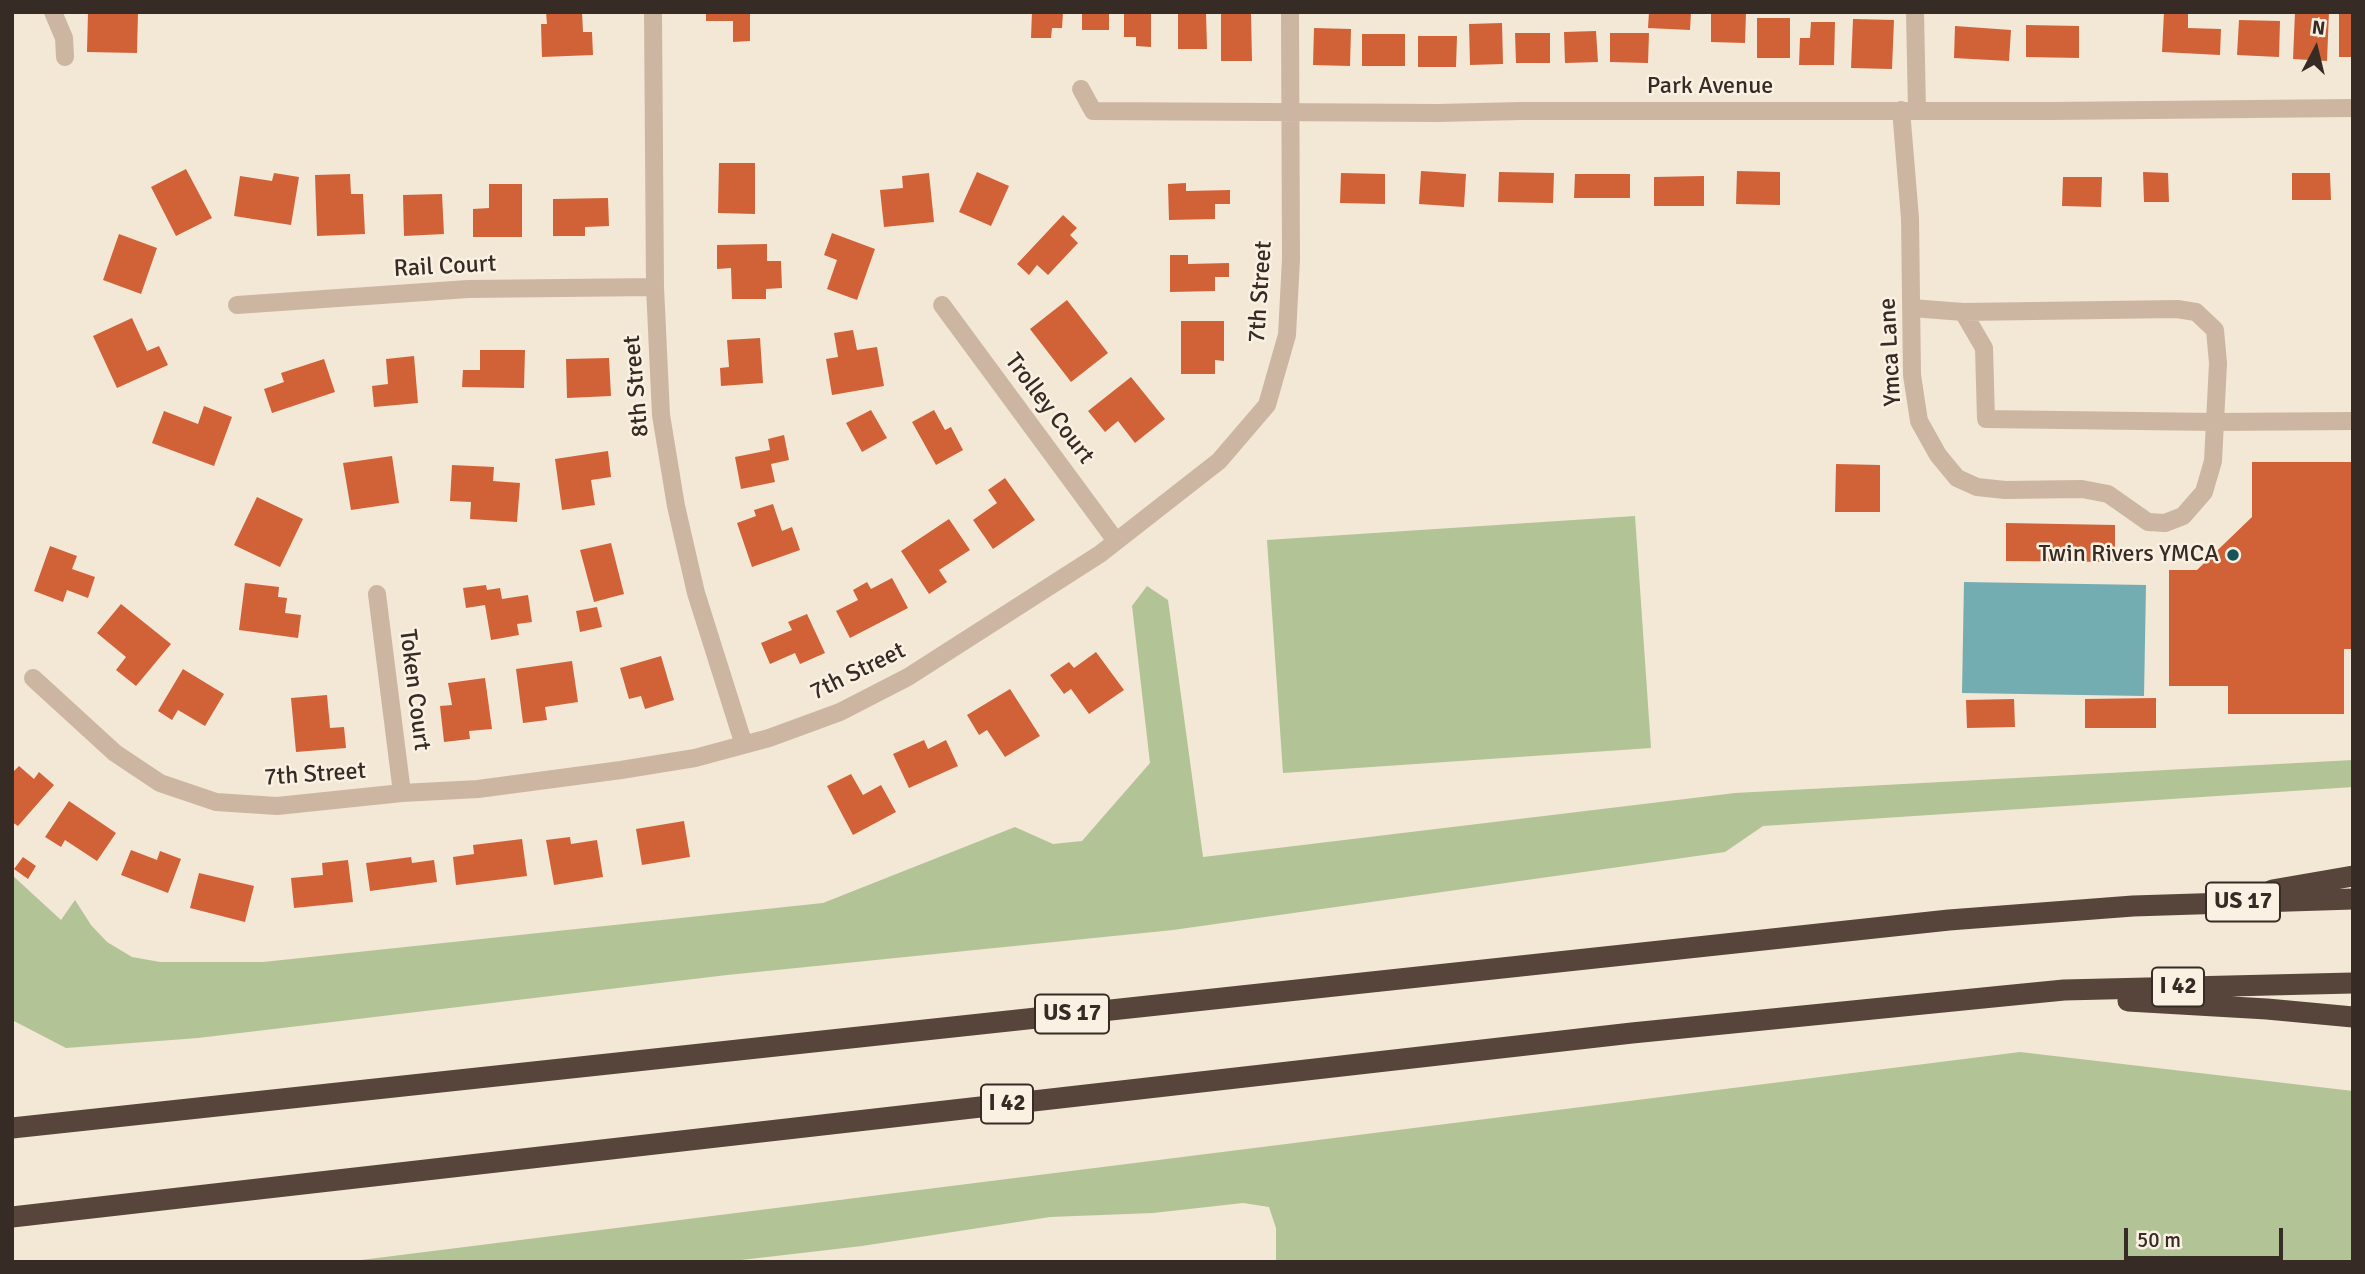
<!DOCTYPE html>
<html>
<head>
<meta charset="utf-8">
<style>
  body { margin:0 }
  #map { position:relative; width:2365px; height:1274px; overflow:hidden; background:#f3e7d6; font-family:Signika,sans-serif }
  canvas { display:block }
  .frame { position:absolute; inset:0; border:14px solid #362b25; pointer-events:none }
  .north { position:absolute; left:2281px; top:14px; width:70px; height:70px; -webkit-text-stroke:5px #fbf1e3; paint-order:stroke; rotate:7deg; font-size:19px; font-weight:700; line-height:28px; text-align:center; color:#362b25 }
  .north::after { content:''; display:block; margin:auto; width:24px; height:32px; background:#362b25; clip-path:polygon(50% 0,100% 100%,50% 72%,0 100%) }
  .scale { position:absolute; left:2124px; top:1228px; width:159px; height:32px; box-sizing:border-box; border:4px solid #362b25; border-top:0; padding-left:9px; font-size:21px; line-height:24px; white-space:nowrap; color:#362b25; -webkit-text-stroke:5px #fbf1e3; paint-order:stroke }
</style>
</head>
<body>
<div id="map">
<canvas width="2365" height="1274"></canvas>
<div class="frame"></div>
<div class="north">N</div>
<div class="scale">50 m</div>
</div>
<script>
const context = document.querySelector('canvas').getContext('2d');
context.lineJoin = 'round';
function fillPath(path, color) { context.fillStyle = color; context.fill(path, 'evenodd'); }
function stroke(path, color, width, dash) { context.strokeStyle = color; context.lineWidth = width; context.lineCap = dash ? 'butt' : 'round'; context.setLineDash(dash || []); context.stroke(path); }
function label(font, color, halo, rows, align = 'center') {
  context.font = font + ' Signika,sans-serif'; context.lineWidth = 5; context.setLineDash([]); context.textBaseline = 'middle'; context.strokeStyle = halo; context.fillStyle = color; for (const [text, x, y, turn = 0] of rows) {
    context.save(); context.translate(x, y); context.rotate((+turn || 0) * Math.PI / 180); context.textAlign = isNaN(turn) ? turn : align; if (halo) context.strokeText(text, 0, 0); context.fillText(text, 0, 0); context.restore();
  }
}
const green = new Path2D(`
  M1635,516L1651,748L1283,773L1267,540Z
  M1147,586L1168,600L1203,857L1735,793L2353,760V787L1763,826L1725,852L1173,930L727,975L198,1038L66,1048L12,1020V875L61,920L75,900L91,925L107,942L132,957L160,962H263L823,903L1015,827L1053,844L1082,841L1150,763L1132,606Z
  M2020,1052L2353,1091V1262H1276V1228L1269,1207L1243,1203L1153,1213L1050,1217L862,1246L724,1262H345Z`);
const water = new Path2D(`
  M1964,582L2146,585L2144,696L1962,693Z`);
const building = new Path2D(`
  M88,12H138L137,53L87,52Z
  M546,12H582L583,32H592L593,55L542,57L541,24H547Z
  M706,12H750V41L733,42V21H706Z
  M1032,12H1063L1062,28H1052L1051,38H1031Z
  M1082,12H1109V30H1082Z
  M1124,12H1151V47L1136,46V37H1124Z
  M1178,12H1206L1207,49H1178Z
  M1649,12H1691L1690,30L1648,28Z
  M1711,12H1746L1745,43L1711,42Z
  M2164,12H2188V28L2221,29L2220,55L2162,52Z
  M2295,12H2329L2327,61L2293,59Z
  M1221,14H1251L1252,61H1221Z
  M2339,14H2353V57H2339Z
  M1757,18H1790V58H1757Z
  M1853,19L1894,20L1892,69L1851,68Z
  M2239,20L2280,21L2279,57L2237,55Z
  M1811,22H1835L1834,65H1799L1800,38H1810Z
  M1502,23L1503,64L1470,65L1469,24Z
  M2026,25L2079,26V58L2026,57Z
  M1955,26L2011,30L2009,61L1954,58Z
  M1314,28L1351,29L1350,66L1313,65Z
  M1596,31L1598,62L1565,63L1564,32Z
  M1515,33H1550V63H1516Z
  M1610,33H1649L1648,63L1610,62Z
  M1362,34H1405V66H1362Z
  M1418,36H1457L1456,67H1418Z
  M719,163H755V214L718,213Z
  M186,169L212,218L176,236L151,187Z
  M1421,171L1466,174L1464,207L1419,204Z
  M1737,171L1780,172V205L1736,204Z
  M977,172L1009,186L991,226L959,212Z
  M1499,172L1554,173L1553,203L1498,202Z
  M2143,172L2168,173L2169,202H2144Z
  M274,173L299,177L291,225L234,216L240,176L272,181Z
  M929,173L934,222L884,227L880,190L903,188L902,176Z
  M1341,173L1385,174V204L1340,203Z
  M2292,173H2330L2331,200H2292Z
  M350,174L351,194H363L365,234L317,236L315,175Z
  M1575,174H1630V198H1574Z
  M1704,176V206H1654V177Z
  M2063,177H2102L2101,207L2062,206Z
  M1186,183V191L1230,190V204H1215V219L1169,220L1168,184Z
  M489,184H522V237H473V209L489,208Z
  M442,194L444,234L404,236L403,195Z
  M608,198L609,226L585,227V236H553V199Z
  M1063,215L1077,228L1070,235L1078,243L1048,275L1037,265L1029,275L1017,264Z
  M832,233L875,249L857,300L827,289L837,260L824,255Z
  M119,234L157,248L141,294L103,280Z
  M767,244V261H781L782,288L766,289V299H732L731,268L717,269V245Z
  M1170,255H1188V264L1229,263V277H1215V291L1170,292Z
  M1067,300L1108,353L1071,382L1030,329Z
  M132,318L147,351L159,346L168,365L117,388L93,336Z
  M1181,321H1224V361L1215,360V374H1181Z
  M853,330L857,350L877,347L884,386L832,395L826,359L838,357L834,333Z
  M760,338L763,383L721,386L720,368L729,367L727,340Z
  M480,350H525L524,388L462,387L463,370H480Z
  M414,356L418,403L374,407L372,386L388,384L386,359Z
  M609,358L611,396L567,398L566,359Z
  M324,359L335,392L272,413L264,389L284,382L281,373Z
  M1131,377L1165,419L1135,443L1118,421L1105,432L1088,411Z
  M204,406L232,417L214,466L152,443L164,411L198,424Z
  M871,410L887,438L862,452L846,423Z
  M934,410L945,430L951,427L963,450L936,465L912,422Z
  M784,435L789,460L771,464L775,482L741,489L735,457L770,450L768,439Z
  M608,451L611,477L591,480L595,505L562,510L555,459Z
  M392,456L399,503L351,510L343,463Z
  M2252,462H2353V649H2344V714H2228V686H2169V570H2197L2252,517Z
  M1836,464L1880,465V512H1835Z
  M452,465L494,467L493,481L520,483L517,522L470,519L471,502L450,501Z
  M1005,478L1035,520L993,549L973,520L997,503L988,490Z
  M257,497L303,519L280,567L234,545Z
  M773,504L782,531L792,527L800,550L752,567L737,523L756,516L754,510Z
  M949,519L970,550L939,570L947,582L929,594L901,551Z
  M2006,523L2115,525V562L2006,561Z
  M611,543L624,594L594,602L580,550Z
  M50,546L77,556L72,569L95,577L88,598L67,590L63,602L34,591Z
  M892,578L908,608L850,638L836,611L858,600L853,590L867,582L871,589Z
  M245,583L279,587L278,597L287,598L285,613L301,615L298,638L239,630Z
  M486,585L487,590L500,588L502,599L528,595L532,622L517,624L519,635L491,640L485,605L466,608L463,588Z
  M121,604L171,644L136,686L116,670L126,657L97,633Z
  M597,607L602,627L580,632L576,611Z
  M807,614L825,653L800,664L795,653L770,664L761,643L792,630L788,622Z
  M1096,652L1124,690L1089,714L1071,689L1064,694L1050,675L1069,662L1074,668Z
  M661,656L674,700L645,709L641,696L629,699L620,668Z
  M572,661L578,702L545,707L547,720L523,723L516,669Z
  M183,669L224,694L205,726L178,710L172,720L158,711Z
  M485,678L492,729L469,731L470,739L444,742L440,706L452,705L448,683Z
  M1010,689L1040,736L1005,757L987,730L979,735L967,715Z
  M327,695L330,728L344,727L346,748L296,752L291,698Z
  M2156,698V728H2085V699Z
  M2014,699L2015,727L1967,728L1966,700Z
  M924,740L928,749L946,740L958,766L909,788L893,754Z
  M19,766L34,779L39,772L54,785L18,826L12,822V773Z
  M851,774L863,795L881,785L896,812L853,835L827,786Z
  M69,801L116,833L97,861L65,840L61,847L45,837Z
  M684,821L690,857L642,865L636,829Z
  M570,837L571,844L597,840L603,877L554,885L546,840Z
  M522,839L527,876L456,885L453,857L474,854L473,845Z
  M131,850L157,860L160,851L181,859L168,893L121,875Z
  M23,857L36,866L28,879L14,869Z
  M411,857L412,863L434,860L437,882L370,891L366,863Z
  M348,860L353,902L294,908L291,878L323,875L322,863Z
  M199,873L254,886L245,922L190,908Z`);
const minor = new Path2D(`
  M53,12L64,38L65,57
  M653,12L655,287L661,415L676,506L696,593L744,745
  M1915,12L1917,110
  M1081,89L1093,111L1438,113L1521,111H2051L2353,108
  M1901,110L1910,218L1912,375L1919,421L1938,455L1957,478L1977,487L2005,490L2082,489L2108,494L2148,522L2165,523L2183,516L2204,492L2213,461L2215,422L2353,421
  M237,305L468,289L655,287
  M942,305L1116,541
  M1912,308L1963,312L2177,309L2196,312L2215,330L2218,363L2215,422L1986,419L1984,348L1963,312
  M377,594L402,793
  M33,678L115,753L160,783L216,802L277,806L402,793L478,789L621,770L695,758L769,738L840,712L908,677L1100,554L1219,461L1267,405L1287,335L1291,259L1290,12`);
const highway = new Path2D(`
  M2272,890L2353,876
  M2128,1001L2267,1009L2353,1017
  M12,1128L1949,920L2133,906L2353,899
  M12,1217L1632,1033L2003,996L2064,990L2353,983`);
const markers = [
  [2233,555,7,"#17545a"]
];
const shields = [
  [2243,902,74],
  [2178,987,52],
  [1072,1014,74],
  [1007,1104,52]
];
const shieldNames = [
  ["US 17",2243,902],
  ["I 42",2178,987],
  ["US 17",1072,1014],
  ["I 42",1007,1104]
];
const streetNames = [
  ["Park Avenue",1710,87],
  ["Rail Court",445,267,-3],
  ["7th Street",1261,292,-86],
  ["Ymca Lane",1891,352,-93],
  ["8th Street",637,386,-95],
  ["Trolley Court",1049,409,53],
  ["7th Street",858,672,-26],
  ["Token Court",414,690,83],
  ["7th Street",315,775,-4]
];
const poiNames = [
  ["Twin Rivers YMCA",2219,555]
];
fillPath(green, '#b2c396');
fillPath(water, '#73adb2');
fillPath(building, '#d16237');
stroke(minor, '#ccb6a2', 18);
stroke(highway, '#57453b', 21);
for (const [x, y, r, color] of markers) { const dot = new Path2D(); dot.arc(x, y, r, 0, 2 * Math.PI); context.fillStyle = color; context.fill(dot); stroke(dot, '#fbf1e3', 2.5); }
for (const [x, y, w] of shields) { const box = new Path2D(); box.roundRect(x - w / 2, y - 19.5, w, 39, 5); context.fillStyle = '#fbf1e3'; context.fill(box); stroke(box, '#362b25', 2); }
label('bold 23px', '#362b25', null, shieldNames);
label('24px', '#362b25', '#fbf1e3', streetNames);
label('24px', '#362b25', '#fbf1e3', poiNames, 'right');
</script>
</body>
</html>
